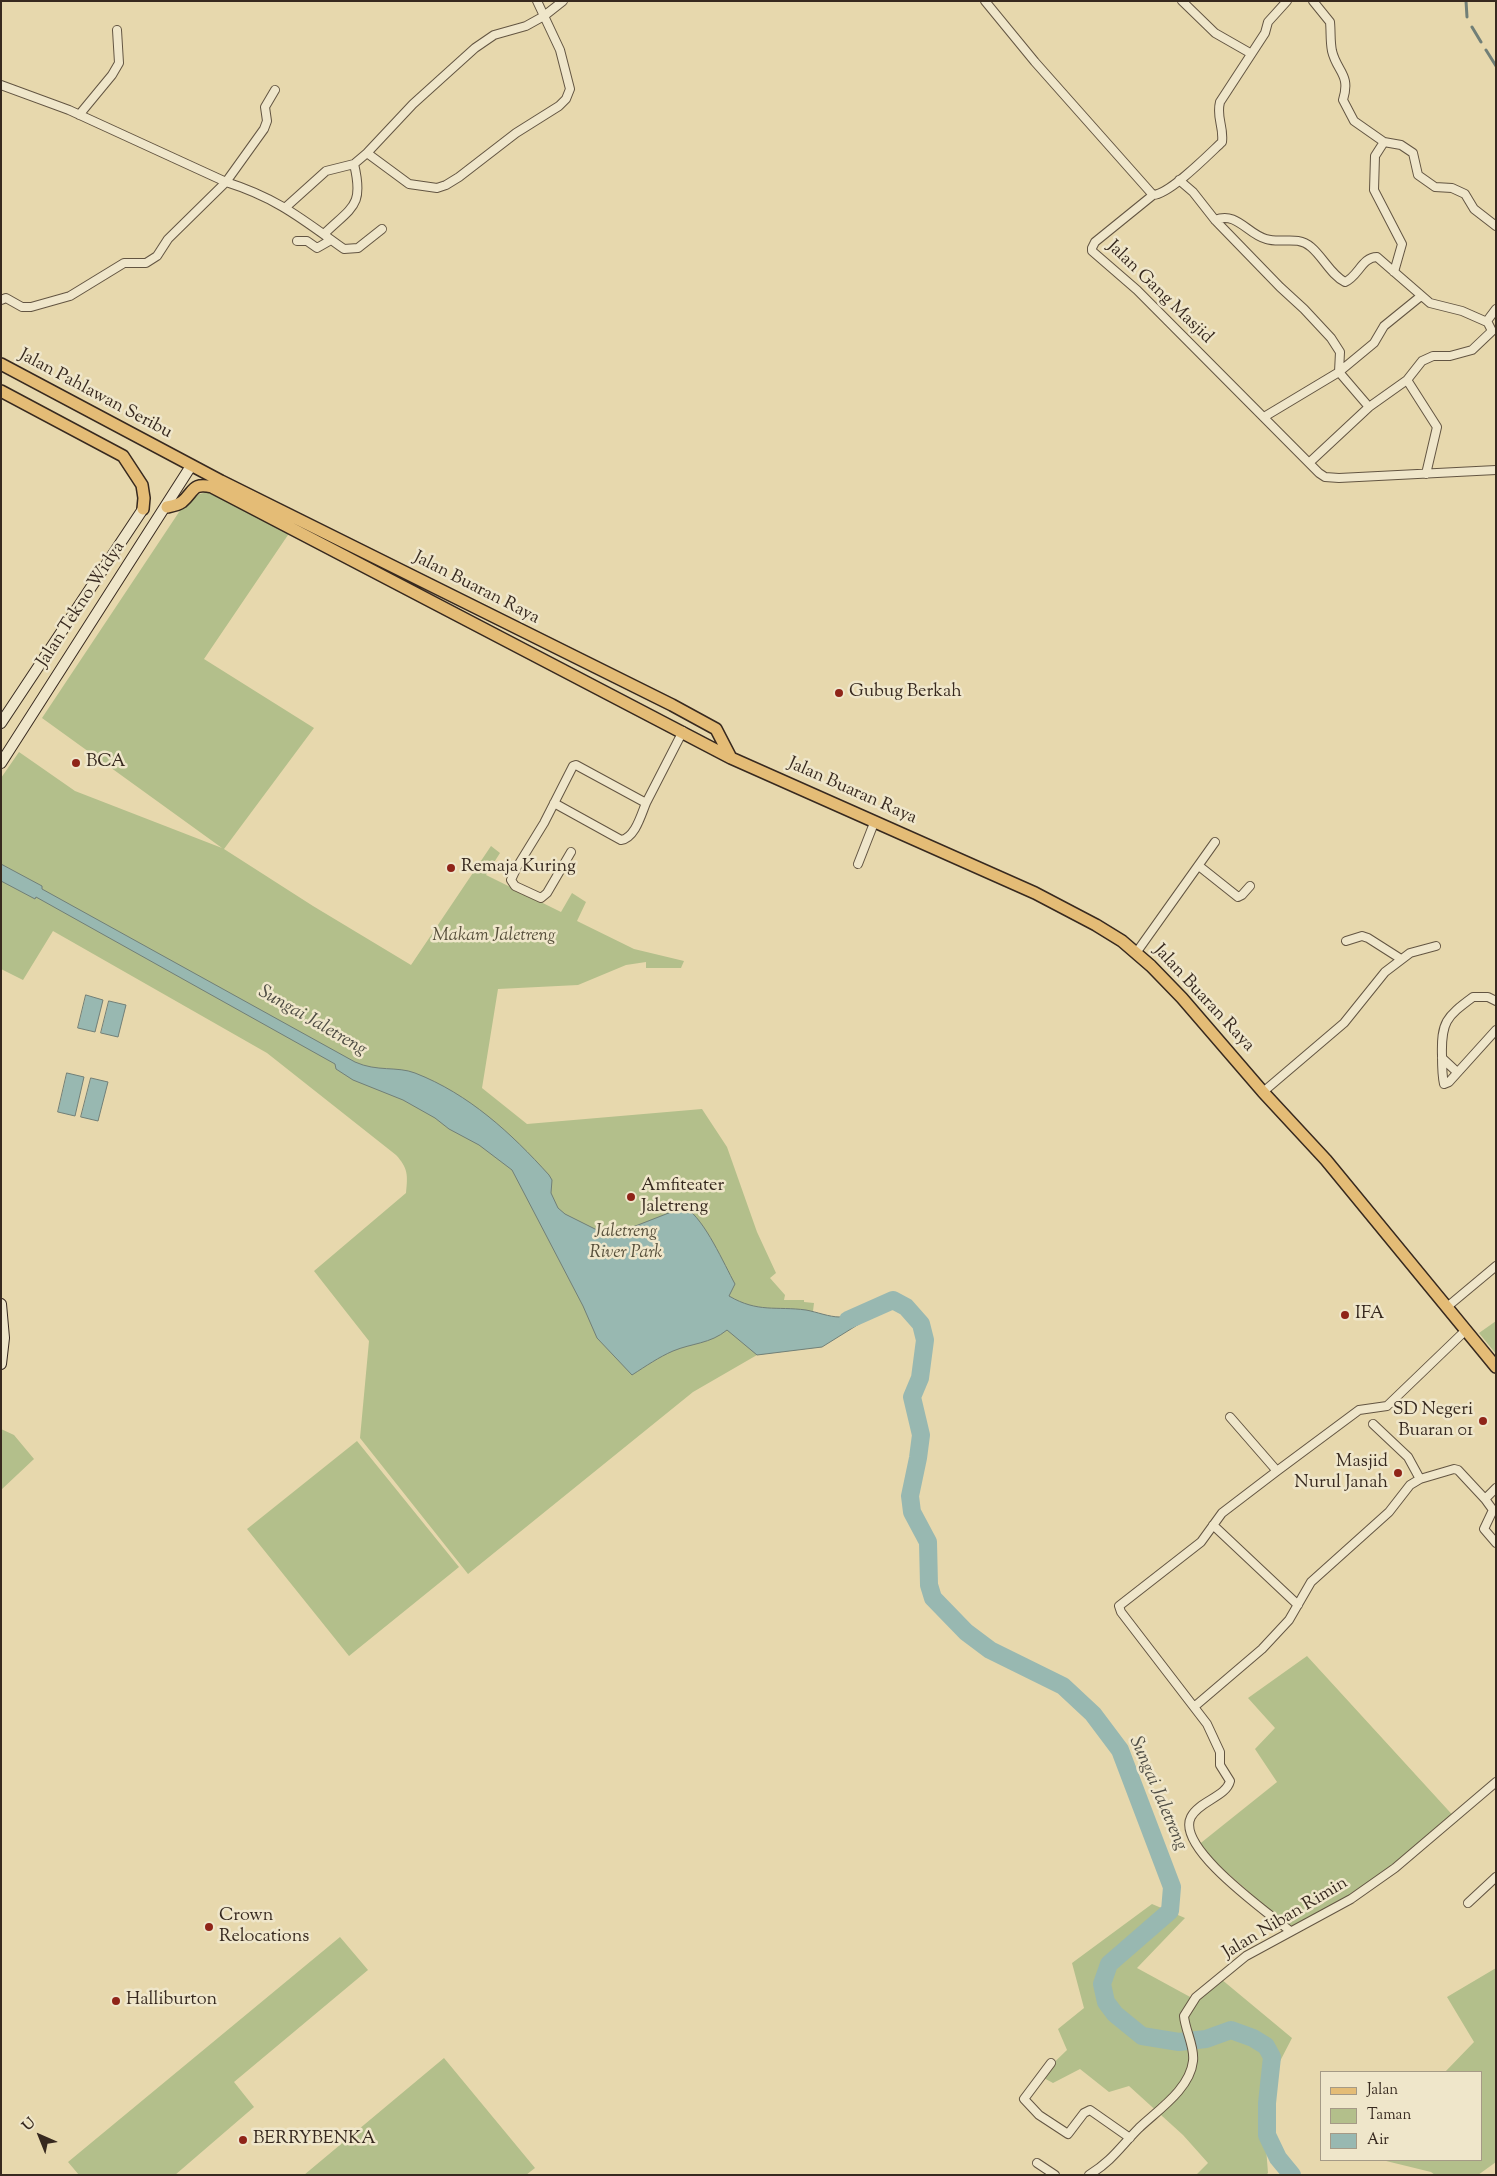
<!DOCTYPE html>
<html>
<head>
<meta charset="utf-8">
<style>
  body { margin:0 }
  #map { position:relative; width:1497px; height:2176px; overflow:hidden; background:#e7d8ad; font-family:"Sorts Mill Goudy",serif }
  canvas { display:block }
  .frame { position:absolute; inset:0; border:2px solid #37291f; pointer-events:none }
  .legend { position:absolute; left:1320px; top:2071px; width:162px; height:90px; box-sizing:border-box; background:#efe6ca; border:1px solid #a59a86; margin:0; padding:6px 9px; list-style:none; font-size:15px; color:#37291f }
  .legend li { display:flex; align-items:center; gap:10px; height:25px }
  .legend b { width:25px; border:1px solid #a59a86 }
  .north { position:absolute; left:15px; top:2111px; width:50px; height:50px; -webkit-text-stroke:4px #efe6ca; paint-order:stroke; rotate:316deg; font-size:14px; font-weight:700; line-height:20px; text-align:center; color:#37291f }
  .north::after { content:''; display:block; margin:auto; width:18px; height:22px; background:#37291f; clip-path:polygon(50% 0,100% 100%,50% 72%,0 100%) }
</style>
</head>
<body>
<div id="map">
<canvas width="1497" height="2176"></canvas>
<div class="frame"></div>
<ul class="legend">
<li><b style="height:6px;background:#e4bc76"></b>Jalan</li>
<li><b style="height:14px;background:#b3bf8b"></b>Taman</li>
<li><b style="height:14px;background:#98b8b1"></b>Air</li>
</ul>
<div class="north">U</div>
</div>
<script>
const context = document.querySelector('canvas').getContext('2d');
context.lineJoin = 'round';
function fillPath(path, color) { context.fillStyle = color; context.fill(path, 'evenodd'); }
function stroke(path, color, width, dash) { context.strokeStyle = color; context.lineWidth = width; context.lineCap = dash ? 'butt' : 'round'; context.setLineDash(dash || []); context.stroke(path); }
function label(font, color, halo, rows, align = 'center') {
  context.font = font + ' "Sorts Mill Goudy",serif'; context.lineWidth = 5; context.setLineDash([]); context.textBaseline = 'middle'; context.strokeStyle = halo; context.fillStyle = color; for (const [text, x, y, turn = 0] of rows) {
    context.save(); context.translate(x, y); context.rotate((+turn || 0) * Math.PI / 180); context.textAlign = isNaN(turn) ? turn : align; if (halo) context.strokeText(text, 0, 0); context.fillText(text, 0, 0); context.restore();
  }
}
const green = new Path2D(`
  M207,492L290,532L204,659L314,728L224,849L313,906L411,965L491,846L500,853L486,875L561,912L572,893L586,902L577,921L634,949L684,961L681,968H646V962L626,965L578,985L498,989L482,1088L527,1124L702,1109L727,1147L757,1232L776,1273L770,1278L785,1295L784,1300H804V1302L814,1303L813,1311L822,1347L757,1355L693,1392L468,1574L360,1438L369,1341L314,1271L406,1193C408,1175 408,1168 396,1155L267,1053L53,931L23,980L1,969V778L19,752L75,791L222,848L42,718L189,497Z
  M1496,1321V1354L1479,1333Z
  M1,1429L14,1435L34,1459L1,1490Z
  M357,1441L459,1567L349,1656L247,1529Z
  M1307,1656L1458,1821L1386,1875L1291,1929L1197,1846L1277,1782L1255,1749L1275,1728L1248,1698Z
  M1152,1904L1185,1918L1137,1968L1192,1998L1221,1979L1292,2038L1262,2096L1268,2173L1266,2175H1196L1208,2163L1183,2135L1129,2086L1109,2092L1080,2069L1053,2083L1040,2076L1067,2050L1058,2029L1084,2008L1072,1963Z
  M340,1937L368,1970L234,2082L254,2107L175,2175H79L68,2162Z
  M1496,1968V2162L1478,2175H1435L1431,2172L1382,2160H1481V2072H1445L1474,2042L1447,1997Z
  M444,2058L535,2168L526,2175H304Z`);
const water = new Path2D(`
  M1,864L42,886V889L355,1062C377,1072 397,1066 415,1073C469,1094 511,1133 549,1175L552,1180L551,1193L558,1208L565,1214L605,1234L620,1232L679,1209L686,1208C705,1220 724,1264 735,1284L729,1296C758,1313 776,1306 806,1310C817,1312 829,1317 840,1317C849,1317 861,1309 869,1305L867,1319L822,1347L757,1355L727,1330C710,1344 692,1343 673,1351C659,1357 646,1366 632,1375L597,1338L583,1306L512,1170L479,1145L449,1129L435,1118L403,1100L353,1080L336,1069L335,1064L36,897L35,899L1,881Z
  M86,995L103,1000L95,1032L78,1028Z
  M109,1001L126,1005L118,1037L101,1033Z
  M67,1073L84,1077L75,1116L58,1112Z
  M91,1078L108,1082L98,1121L81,1117Z`);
const stream = new Path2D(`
  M1466,1L1467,17
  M1472,27L1481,42
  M1486,50L1496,66`);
const river = new Path2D(`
  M848,1320L893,1300L906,1307L921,1324L925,1340L920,1378L912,1397L921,1435L918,1458L910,1496L912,1512L928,1542L929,1585L933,1598L966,1632L990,1650L1063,1686L1093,1714L1120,1750L1172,1887L1170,1911L1109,1964L1102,1984L1106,2002L1115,2014L1142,2036L1179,2042L1206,2039L1231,2030L1253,2038L1266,2046L1272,2057L1267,2103V2135L1278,2158L1292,2175`);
const minor = new Path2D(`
  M985,1L1035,62L1153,195L1095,242L1092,248V251L1137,290L1319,473L1325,477L1339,478L1496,470
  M1182,1L1215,33L1250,53
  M1313,1L1330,22C1331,32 1330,41 1332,51C1337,72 1351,74 1343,100L1354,121L1384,142L1401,145L1413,153L1418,175L1435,187L1452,188L1465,194L1474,209L1496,226
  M1,85L69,110L226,182L168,239L157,256L146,263H124L70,296L31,307H22L6,298L1,300
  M275,90L265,107L267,121L264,129L226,182C277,198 302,219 344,249L358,248L382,229
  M79,115L112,75L119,63L117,30
  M1384,142L1375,156L1374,190L1402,244L1394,272
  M367,153L409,184L437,188L446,185L459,177L516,133L559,106L566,99L570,89L560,50L537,1
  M1179,180L1193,192L1215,220L1280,287L1304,309L1331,338L1340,352L1339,372L1369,407
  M1153,195C1170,194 1208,155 1222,142C1224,126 1216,118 1220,102L1265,33L1268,22L1287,1
  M286,207L326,171L354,164
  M1215,220C1237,211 1247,234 1266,239C1281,244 1297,235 1311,247C1323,257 1331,275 1345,282C1358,277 1362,257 1377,257L1430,303L1462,311L1487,322
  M324,234C353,206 364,206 354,164L367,153L413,104L475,48L494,35L526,26L544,16L563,1
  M297,241H307L317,248L331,240
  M1407,380L1437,427L1426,474
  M1264,417L1339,372L1374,343L1384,326L1421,296
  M1310,462L1369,407L1407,380L1422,361L1433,356H1450L1472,350L1492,331L1487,321L1496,309
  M554,803L621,840C635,838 641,815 646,803
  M571,852L547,893L541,898L515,886L511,880L517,867L544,823L573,766L576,765L646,803L683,731
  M858,864L874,823
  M1199,866L1238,897L1242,895L1250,886
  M1346,941L1362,936L1368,938L1401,959
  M1136,953L1215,842
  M1496,1001L1488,997H1473C1446,1017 1441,1022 1442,1056C1442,1065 1442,1075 1444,1084L1449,1082L1496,1030
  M1442,1058L1457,1072
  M1263,1092L1344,1023L1385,972L1410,953L1436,946
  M1447,1307L1496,1266
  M1230,1417L1277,1471
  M1373,1424L1408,1457L1420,1479
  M1485,1499L1493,1510L1484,1529L1496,1543
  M1213,1525L1298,1605
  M1194,1707L1262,1649L1289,1620L1311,1582L1389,1512L1410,1485L1420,1479L1454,1469L1458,1470L1485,1499L1496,1488
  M1468,1903L1496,1877
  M1290,1931C1269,1913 1175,1848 1191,1817C1199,1801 1226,1797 1230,1781L1220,1765V1752L1207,1724L1121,1612L1119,1606L1201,1542L1222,1513L1277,1471L1359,1410L1387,1406L1466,1330
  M1051,2063L1024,2099L1039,2115L1068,2134L1084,2113L1090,2110L1130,2138
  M1037,2163L1055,2175
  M1089,2175C1113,2160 1120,2147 1139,2128C1158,2110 1190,2089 1193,2061C1195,2047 1185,2030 1184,2016L1196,1997L1246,1956L1351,1899L1395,1868L1496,1782`);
const secondary = new Path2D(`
  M1,723L143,509
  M1,763L191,466
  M1,1304L4,1338L1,1364`);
const primary = new Path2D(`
  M1,364L221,481L672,705L716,729L731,758
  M1,391L123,456L142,485L144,498L143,509
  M167,507C172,506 178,505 182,502C194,492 192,482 212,487L731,758L1035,893L1096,925L1122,941L1151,966L1182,998L1263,1092L1326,1160L1496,1367`);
const markers = [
  [839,693,5,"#8f2418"],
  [76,763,5,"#8f2418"],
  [451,868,5,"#8f2418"],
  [631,1197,5,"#8f2418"],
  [1345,1315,5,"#8f2418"],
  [1483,1421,5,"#8f2418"],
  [1398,1473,5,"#8f2418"],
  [209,1927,5,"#8f2418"],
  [116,2001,5,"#8f2418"],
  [243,2140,5,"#8f2418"]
];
const streetNames = [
  ["Jalan Gang Masjid",1159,293,44],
  ["Jalan Pahlawan Seribu",95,395,28],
  ["Jalan Buaran Raya",476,589,27],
  ["Jalan Tekno Widya",82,605,-57],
  ["Jalan Buaran Raya",852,792,24],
  ["Jalan Buaran Raya",1203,999,47],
  ["Jalan Niban Rimin",1286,1919,-31]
];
const poiNames = [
  ["Gubug Berkah",849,693],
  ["BCA",86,763],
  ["Remaja Kuring",461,868],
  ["Amfiteater",641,1187],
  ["Jaletreng",641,1208],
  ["IFA",1355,1315],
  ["SD Negeri",1473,1411,"right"],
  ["Buaran 01",1473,1432,"right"],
  ["Masjid",1388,1463,"right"],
  ["Nurul Janah",1388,1484,"right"],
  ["Crown",219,1917],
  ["Relocations",219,1938],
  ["Halliburton",126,2001],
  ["BERRYBENKA",253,2140]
];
const parkNames = [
  ["Makam Jaletreng",494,937],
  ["Jaletreng",626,1233],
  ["River Park",626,1254]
];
const waterNames = [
  ["Sungai Jaletreng",312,1022,30],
  ["Sungai Jaletreng",1157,1794,67]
];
fillPath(green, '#b3bf8b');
fillPath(water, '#98b8b1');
stroke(water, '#717f77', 1);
stroke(stream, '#717f77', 3);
stroke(river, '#98b8b1', 18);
stroke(minor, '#635542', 10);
stroke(secondary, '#37291f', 12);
stroke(primary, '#37291f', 14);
stroke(minor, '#efe6ca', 8);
stroke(secondary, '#efe6ca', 10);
stroke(primary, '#e4bc76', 11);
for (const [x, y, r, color] of markers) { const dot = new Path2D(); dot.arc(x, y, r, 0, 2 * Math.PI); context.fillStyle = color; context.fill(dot); stroke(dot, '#efe6ca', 2); }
label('18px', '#37291f', '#efe6ca', streetNames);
label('18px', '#37291f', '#efe6ca', poiNames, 'left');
label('italic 18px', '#564e3a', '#efe6ca', parkNames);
label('italic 19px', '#4f4d44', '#efe6ca', waterNames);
</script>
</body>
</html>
